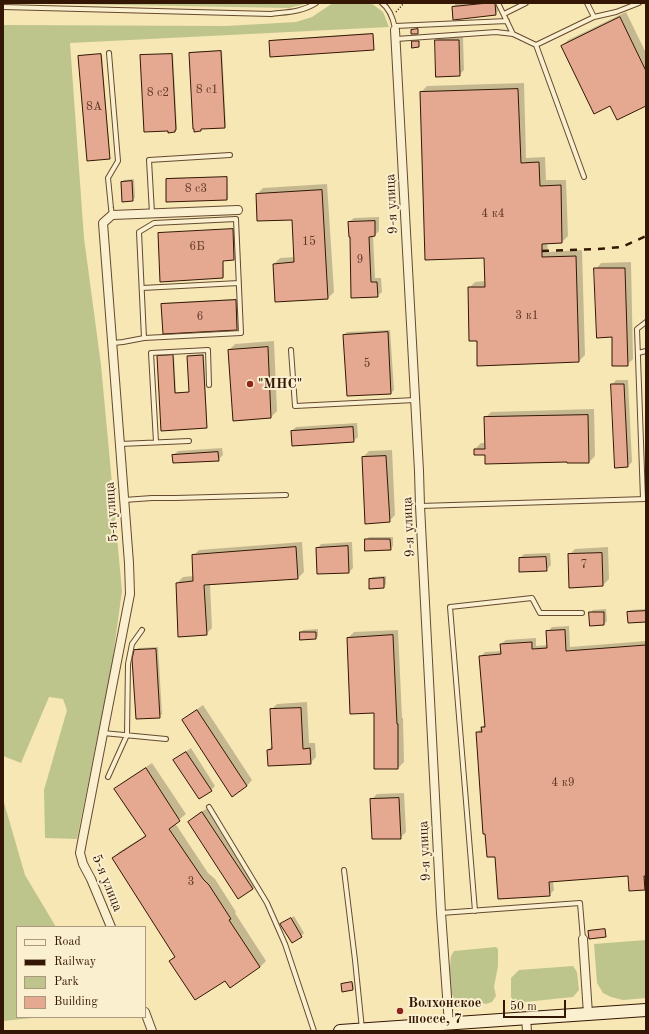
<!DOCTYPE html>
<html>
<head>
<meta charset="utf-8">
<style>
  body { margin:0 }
  #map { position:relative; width:649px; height:1034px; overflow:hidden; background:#f7e7b5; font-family:"Old Standard TT",serif }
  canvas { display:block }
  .frame { position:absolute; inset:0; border:4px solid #341604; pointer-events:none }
  .legend { position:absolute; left:16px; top:926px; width:130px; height:92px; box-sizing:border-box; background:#faefcf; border:1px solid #ab987e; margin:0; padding:5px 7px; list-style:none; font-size:12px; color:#341604 }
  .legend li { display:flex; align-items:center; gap:8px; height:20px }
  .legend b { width:20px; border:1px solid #ab987e }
  .scale { position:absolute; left:503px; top:1000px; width:63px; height:18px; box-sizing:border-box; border:2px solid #341604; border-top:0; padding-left:5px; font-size:12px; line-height:14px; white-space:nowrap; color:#341604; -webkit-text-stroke:3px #faefcf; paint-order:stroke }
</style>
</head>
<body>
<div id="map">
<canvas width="649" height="1034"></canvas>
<div class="frame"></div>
<ul class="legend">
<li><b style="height:5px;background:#faefcf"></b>Road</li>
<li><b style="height:5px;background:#341604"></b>Railway</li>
<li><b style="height:11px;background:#bec58c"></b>Park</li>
<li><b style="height:11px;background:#e5a891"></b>Building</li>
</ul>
<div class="scale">50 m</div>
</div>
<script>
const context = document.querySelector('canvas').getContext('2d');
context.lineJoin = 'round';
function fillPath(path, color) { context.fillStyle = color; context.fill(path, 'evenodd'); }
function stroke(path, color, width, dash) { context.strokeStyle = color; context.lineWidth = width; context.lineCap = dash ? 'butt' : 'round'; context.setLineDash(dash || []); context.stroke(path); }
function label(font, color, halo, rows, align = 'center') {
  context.font = font + ' "Old Standard TT",serif'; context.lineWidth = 4; context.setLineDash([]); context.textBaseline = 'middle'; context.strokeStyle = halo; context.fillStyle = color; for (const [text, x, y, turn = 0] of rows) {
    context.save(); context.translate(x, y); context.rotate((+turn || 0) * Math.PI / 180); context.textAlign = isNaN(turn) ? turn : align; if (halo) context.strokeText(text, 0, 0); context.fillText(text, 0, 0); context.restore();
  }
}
const green = new Path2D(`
  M13,3H308L289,8Z
  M333,3H371L383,12L389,27L70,43L84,238L101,365L122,591L112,664L77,839L45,838L44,790L67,710L63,699L49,697L21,763L3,756V25L226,26L296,22L312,17Z
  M3,799L25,875L56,927H17V1017H42L3,1021Z
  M646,940V998L623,1000L611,997L603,993L597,983L594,944Z
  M496,947L498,949V966L494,987L496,996L492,1002L486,1004L473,1001L464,1004L460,1003L454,998L451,993L449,977L451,956L454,951Z
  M573,966L577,972L579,990L573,997L515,1003L511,997V978L519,970Z`);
const shadow = new Path2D(`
  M455,3H464V4L497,3L498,11L495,14L453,8L455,5Z
  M626,12L646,53V105H611L562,46L568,40Z
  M373,33L374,48L373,49L270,41L272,40Z
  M463,36L464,70L459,75L436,41L441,37Z
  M222,50L226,126L225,127L201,128L200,130L190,53L191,52Z
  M173,53L177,128L175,132H169L141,56L142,55Z
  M102,54L110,157L109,158L79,56L80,55Z
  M524,83L526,158L545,157L546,180H566L568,236L562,242H547L548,252L582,250L585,355L579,361L478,340L469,288L475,282L486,281L485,257L421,92L427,86Z
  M227,177L228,198L227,199L167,179L168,178Z
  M134,179L135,197L133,200L122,183L124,180Z
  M327,184L334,292L328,298L274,264L280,258L295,257L293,218L257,194L263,188Z
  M379,217V231L375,235L373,236L375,278H381L382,292L377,296L352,297L351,236L349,222L354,218Z
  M234,229L235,258L234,259L223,260L224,276L223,277L159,234L160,233Z
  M631,262L633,359L627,365L612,336L596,269L601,263Z
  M237,299L238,328L237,329L164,332L162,304L163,303Z
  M390,330L394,390L391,393L344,335L347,332Z
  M274,341L277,411L271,417L229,350L235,344Z
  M204,354L207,426L206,427L162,429L158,357L159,356L174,355L176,392H190L188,356L189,355Z
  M616,380H628L632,462L628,466L612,385Z
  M594,409L595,456L589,462L568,461L486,454L475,449L481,443H486L485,418L491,412Z
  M357,423L358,437L353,441L292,431L296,427Z
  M222,448L223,455L218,460L173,455L178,451Z
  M392,450L395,515L389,521L363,457L369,451Z
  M369,537H393V546L390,549L366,540Z
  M302,542L304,572L298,578L210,584L212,628L206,634L177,583L183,577L194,576L193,556L199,550Z
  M352,542L353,568L349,572L317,549L321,544Z
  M608,547L609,579L603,585L569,555L575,549Z
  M550,553L551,565L546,570L520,558L524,554Z
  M386,576V584L384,587L370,579L373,577Z
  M606,609L607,621L604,624L590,613L593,610Z
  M646,609V621L628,612L631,610Z
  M569,626L570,647L646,641V889L630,890L629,875L553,881L554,890L549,895L495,856L477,733L485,724L481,656L485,652L502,651L501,644L506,640L536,638V646L548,645L547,632L552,627Z
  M318,629V636L316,638L301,633L303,630Z
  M398,630L402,718H403L404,762L398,768L375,712L348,638L354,632Z
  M158,647L162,714L159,717L135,651L138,648Z
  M307,702L309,743H315L316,757L310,763L268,750L273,745L271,710L277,704Z
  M203,705L252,780L247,786L183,720L189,715Z
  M191,748L215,786L211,790L174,760L179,756Z
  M152,763L186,814L175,823L208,873L215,879L236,912L235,913L266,961L260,967L230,987L226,980L171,961L175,956L113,858L119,852L146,835L116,789L122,783Z
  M404,793L406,832L400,838L371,800L377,794Z
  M209,807L258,883L253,889L189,822L195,816Z
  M294,916L304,933L301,936L281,924Z
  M606,929V935L605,937L589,931L590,930Z
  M353,982L354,988L353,989L342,984L343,983Z`);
const building = new Path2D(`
  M488,3H495L496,15L453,20L452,7Z
  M620,17L646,71V106L617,120L610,106L594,114L561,46Z
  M418,29V34H411V30Z
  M373,34L374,50L270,57L269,41Z
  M435,40H459L460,76L436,77Z
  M412,41H419V47L412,48Z
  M221,51L225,128L201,129V131L194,132V129H193L189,53Z
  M101,54L110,159L87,161L78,56Z
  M172,54L176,130H175V132L168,133V131L144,132L140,55Z
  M518,89L521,163L539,162L540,186L561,185L562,243L542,244V257L576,256L579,362L477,366V341H469L468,287H485L484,258L425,260L420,92Z
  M227,177V200L166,202V179Z
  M132,181L133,201L122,202L121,182Z
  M322,190L328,299L275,302L273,264L294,262L292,220L257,221L256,194Z
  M375,221V236L369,237L371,282H377L378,297L351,298L350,237H349L348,222Z
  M233,229L234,260L223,261V278L160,282L158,233Z
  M594,268H625L628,366H612V337L597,338Z
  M236,300L237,330L163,334L161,304Z
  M388,332L391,394L347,396L343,335Z
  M268,347L271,418L233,421L228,350Z
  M173,355L175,393L189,392L187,356L203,355L207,428L161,431L157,356Z
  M611,384H624L628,467L615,468Z
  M588,415L589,463H567V462L485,464V455H474V449H485L484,417Z
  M353,427L354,442L292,446L291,431Z
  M218,452L219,461L173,463L172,455Z
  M386,456L390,522L365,524L362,457Z
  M365,539H390L391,550L365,551Z
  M348,546L349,573L317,574L316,548Z
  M296,547L298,579L204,585L207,635L178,637L176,583L193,581L192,555Z
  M602,553L603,586L569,588L568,554Z
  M546,557L547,571L519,572V558Z
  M384,578V588L369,589V579Z
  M646,611V622L628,623L627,612Z
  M589,612H604V625L590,626Z
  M565,630L566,651L646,645V876H644L645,890L629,891L628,876L549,882L550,896L498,899L495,857H487L485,834H483L476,732H482L481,727H485L479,656L501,654L500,644L532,642V649L547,648L546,631Z
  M300,632H316V639L300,640Z
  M393,635L397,724H398V769H374V713L350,714L347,638Z
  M156,649L160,718L136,719L132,659L134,650Z
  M301,708L303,749L310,748L311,764L268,766L267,750L272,749L270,709Z
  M197,710L247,786L232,797L182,720Z
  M186,752L212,791L199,799L173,760Z
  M146,768L180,821L169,829L203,879L209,885L231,919L229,920L260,967L230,988L225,981L195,1000L169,961L175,957L112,858L146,836L114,789Z
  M399,798L401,839H372L370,799Z
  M202,812L253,889L238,899L188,822Z
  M291,918L302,937L292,943L280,924Z
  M605,929L606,937L589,939L588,931Z
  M352,982L353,990L342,992L341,984Z`);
const path = new Path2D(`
  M396,12L404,3`);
const lane = new Path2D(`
  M382,3C390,9 393,18 395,28
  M498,3L513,34
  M587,3L594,17
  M3,7L271,14C287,12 302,12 316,3
  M504,14L526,3
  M395,26L507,21
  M396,39L496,32L513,34L536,45L594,17L616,12L639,3
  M536,45L584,177
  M109,53L118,161L108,178L111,208L112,215
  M152,213L149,160L230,155
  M142,288L239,283
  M113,343L123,342L144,338L139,232L154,223L236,219L241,333L144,338
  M291,350L295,406L415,400
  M638,353L646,351
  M156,442L151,353L208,350L209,385
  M120,444L189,441
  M643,499L637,329L646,322
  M124,500L152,498H175L286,495
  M420,506L646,499
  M103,733L166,739
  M108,777L127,735L128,664L132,644L142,630
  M209,807L267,903L285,944L314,1031
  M344,870L355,960L362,1029
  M475,911L450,607L532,598L540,613H582
  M441,913L580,903L583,939`);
const street = new Path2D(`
  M395,30L419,471L420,506L441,913L449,1024
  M111,927L91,879L83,864L80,853L82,842L130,594L129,563L103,223L112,215L238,210
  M583,939L588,1014
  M145,1012L152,1031
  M526,1018L527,1031`);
const secondary = new Path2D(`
  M340,1031L646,1010`);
const rail = new Path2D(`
  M542,251L598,249L622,247L646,236`);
const markers = [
  [250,384,4,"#8f2418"],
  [400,1011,4,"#8f2418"]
];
const numberNames = [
  ["8 с1",207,90],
  ["8 с2",158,93],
  ["8А",94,107],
  ["8 с3",196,189],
  ["4 к4",493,214],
  ["15",309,242],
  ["6Б",197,247],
  ["9",360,260],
  ["3 к1",527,316],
  ["6",200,317],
  ["5",367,364],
  ["7",584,565],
  ["4 к9",563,783],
  ["3",191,882]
];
const streetNames = [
  ["9-я улица",392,204,-93],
  ["5-я улица",112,512,-94],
  ["9-я улица",409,527,-93],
  ["9-я улица",425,851,-93],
  ["5-я улица",107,883,68]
];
const poiNames = [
  ["\"МНС\"",258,384],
  ["Волхонское",408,1003],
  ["шоссе, 7",408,1019]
];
fillPath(green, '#bec58c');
fillPath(shadow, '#0003');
fillPath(building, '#e5a891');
stroke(building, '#341604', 1);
stroke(lane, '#654a30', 6);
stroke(street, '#654a30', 10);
stroke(secondary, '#341604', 14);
stroke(path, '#341604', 1.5, [1, 2]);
stroke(lane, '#faefcf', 4);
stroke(street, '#faefcf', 8);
stroke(secondary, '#faefcf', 12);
stroke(rail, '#341604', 2.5, [7, 7]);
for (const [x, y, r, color] of markers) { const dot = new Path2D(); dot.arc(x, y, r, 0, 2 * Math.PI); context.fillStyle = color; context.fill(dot); stroke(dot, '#faefcf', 1.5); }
label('12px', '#603a27', null, numberNames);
label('14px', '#341604', '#faefcf', streetNames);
label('bold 14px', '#341604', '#faefcf', poiNames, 'left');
</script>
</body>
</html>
